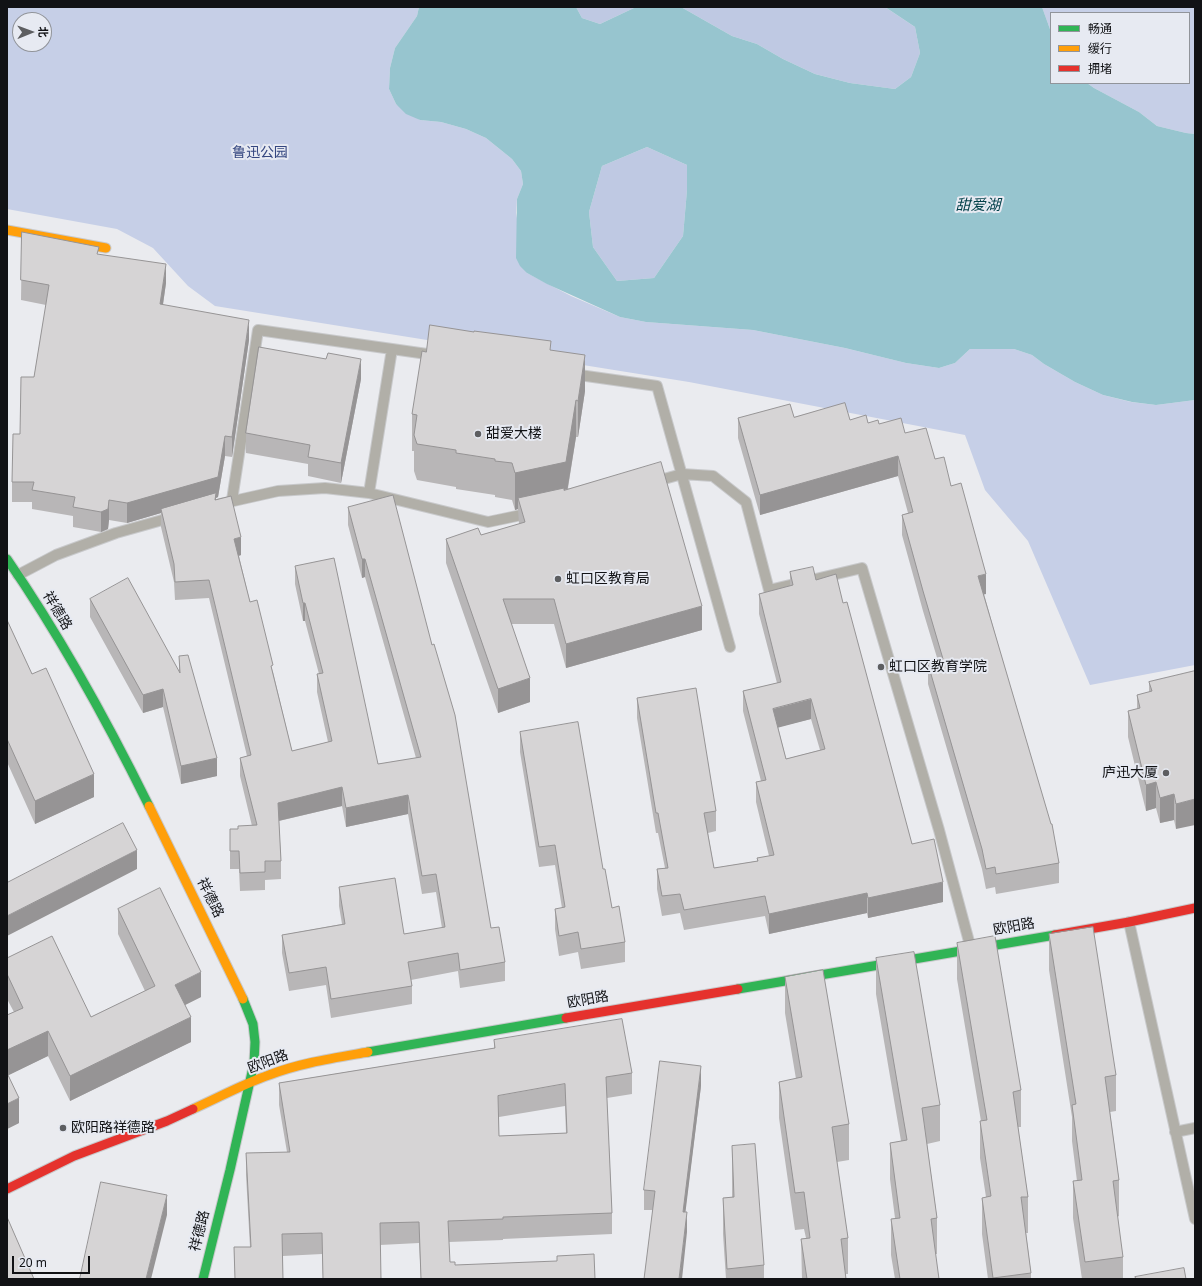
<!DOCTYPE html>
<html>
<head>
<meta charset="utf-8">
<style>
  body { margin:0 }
  #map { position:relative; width:1202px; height:1286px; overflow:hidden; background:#eaebef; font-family:"Noto Sans","Noto Sans SC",sans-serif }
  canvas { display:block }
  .frame { position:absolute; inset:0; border:8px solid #111215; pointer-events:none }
  .legend { position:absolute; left:1050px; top:12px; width:140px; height:72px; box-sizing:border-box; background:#e7eaf2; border:1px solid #91949a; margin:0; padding:5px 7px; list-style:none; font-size:12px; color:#111215 }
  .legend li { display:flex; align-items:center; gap:8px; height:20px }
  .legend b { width:20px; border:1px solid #91949a }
  .north { position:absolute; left:12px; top:12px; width:40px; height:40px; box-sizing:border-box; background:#e7eaf2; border:1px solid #91949a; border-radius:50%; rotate:89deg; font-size:11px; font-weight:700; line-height:16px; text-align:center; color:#111215 }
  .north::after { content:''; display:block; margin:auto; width:14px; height:18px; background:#5d5e61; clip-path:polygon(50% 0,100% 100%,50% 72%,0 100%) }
  .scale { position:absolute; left:12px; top:1256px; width:78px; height:18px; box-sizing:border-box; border:2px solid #111215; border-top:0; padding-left:5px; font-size:12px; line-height:14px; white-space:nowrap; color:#111215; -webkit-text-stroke:3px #e7eaf2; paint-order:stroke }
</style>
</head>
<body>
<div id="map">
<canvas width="1202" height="1286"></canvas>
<div class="frame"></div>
<ul class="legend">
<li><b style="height:5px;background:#30b455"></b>畅通</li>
<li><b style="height:5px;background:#ff9f0a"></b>缓行</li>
<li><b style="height:5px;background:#e5322d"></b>拥堵</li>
</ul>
<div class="north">北</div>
<div class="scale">20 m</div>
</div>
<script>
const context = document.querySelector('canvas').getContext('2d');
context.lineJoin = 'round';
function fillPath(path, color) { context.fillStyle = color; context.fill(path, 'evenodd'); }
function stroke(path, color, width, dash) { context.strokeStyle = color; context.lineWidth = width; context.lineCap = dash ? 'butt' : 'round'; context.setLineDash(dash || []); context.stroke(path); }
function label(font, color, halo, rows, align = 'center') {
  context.font = font + ' "Noto Sans","Noto Sans SC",sans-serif'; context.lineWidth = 4; context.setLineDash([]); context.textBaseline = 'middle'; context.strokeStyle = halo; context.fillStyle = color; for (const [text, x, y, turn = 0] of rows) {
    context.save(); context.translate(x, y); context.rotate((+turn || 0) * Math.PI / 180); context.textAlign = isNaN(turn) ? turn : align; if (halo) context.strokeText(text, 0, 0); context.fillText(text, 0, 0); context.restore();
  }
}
const green = new Path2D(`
  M7,7H419L417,16L395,48L390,68L389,89L396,104L420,120L441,122L466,129L486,138L512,159L521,171L523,184L517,199L516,213L527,273L571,296L620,317L646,322L753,330L845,348L906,363L939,368L955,363L970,349H1014L1032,355L1044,364L1075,382L1103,395L1131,402L1156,405L1195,400V665L1090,685L1028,541L985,490L965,435L689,382L215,306L188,286L153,248L117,229L7,209ZM20,20H44V44H20Z
  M1042,7H1195V134L1186,133L1157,126L1139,112L1094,88L1087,83H1189V13H1051V32Z`);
const forest = new Path2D(`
  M576,7H636L600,24L582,18Z
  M681,7H885L915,27L920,53L911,77L895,89L850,83L815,74L783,59L757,44L732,36Z
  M647,147L687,165V190L683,236L654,278L617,281L593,247L589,212L602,166Z`);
const water = new Path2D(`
  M419,7H576L582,18L600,24L636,7H681L732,36L757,44L783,59L815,74L850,83L895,89L911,77L920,53L915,27L885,7H1042L1051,32V83H1087L1094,88L1139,112L1157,126L1186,133L1195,134V400L1156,405L1132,402L1103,395L1075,382L1044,364L1032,355L1014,349H970L955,363L939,368L906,363L845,348L753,330L646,322L620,317L547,284L527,273L520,266L516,258L517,199L523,184L521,171L512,159L486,138L466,129L441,122L420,120L406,114L396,104L389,89L390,68L395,48L417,16ZM647,147L687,165V190L683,236L654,278L617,281L593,247L589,212L602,166Z`);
const lane = new Path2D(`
  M572,374L657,386L730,647
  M653,482L682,474L713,476L746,502L769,590L862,568L939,830L971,949
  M369,493L392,349L434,355
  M232,500L258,330L392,349
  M220,504L278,491L325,488L369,493L488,522L531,513
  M18,575L56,555L116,533L173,517
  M1129,922L1195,1219
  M1175,1132L1195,1128`);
const fast = new Path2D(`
  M7,559C61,637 107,721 149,806
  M738,989L1055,935
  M368,1052L566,1018
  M203,1279L230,1170L254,1063L255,1042L253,1024L243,999`);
const slow = new Path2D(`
  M7,230L106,248
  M149,806L243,999
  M193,1109C218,1098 243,1084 269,1075C300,1063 334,1058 368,1052`);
const jam = new Path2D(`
  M1055,935L1129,922L1195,908
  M566,1018L738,989
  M7,1189L74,1156L167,1121L193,1109`);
const wall = new Path2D(`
  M22,232L99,255L166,283L163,305L249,340L232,457L225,456L218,497L216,498V500L241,555L239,556L250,602L273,672L292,751L328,742L317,692V674H319L305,621H303L295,584V566L378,764L416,758L365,577L362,578L348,525V507L491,928L505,962V981L460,988L458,971L411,980L412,986V1004L331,1018L326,985L289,991L282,953V935L342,924L339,906V887L404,934L442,928L436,892L422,894L408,814L346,827L342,806L279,821L281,861V879L265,880V890L240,891L239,869H230V829H238L252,826L240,776V758L247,756L209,598L175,600L174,582L161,527V513L127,523L109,520L108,529L101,532L73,527V516L32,509V502H12V482L20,434L34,377L46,305L21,300Z
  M551,350L585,391L578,437H576L568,488L702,630L566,668L554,624H511L530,702L498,713L446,563V539L481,535L519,524L518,509L515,510L512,500L495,497V495L456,489V487L417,480L414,471V451H412V414L426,352Z
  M361,379L341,483L308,476V464L246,453V433Z
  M794,417L850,420L868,423L879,424L905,433L935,459L951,486L986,594H984L1059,863V883L996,894L995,887L986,889L982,869L928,684V664L938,661L923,611L902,535V515L908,513L898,476L760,515L738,438V418Z
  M790,572L816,580L843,603L912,844L943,902L868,918L867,913L769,934L765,916L684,930L680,913L662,916L657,889V869L665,868L658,833H656L637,718V698L716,811V831L708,833L714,868L757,861V858L769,856L756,802V782L761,781L743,711V691L777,683L759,614V594L790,586ZM811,719L820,750L786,759L778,727Z
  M90,599L179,671V656L217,776L181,784L163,707L143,713L90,617Z
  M7,620L32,674L94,797L35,824L7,762Z
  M1195,671L1176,829L1174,820L1160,823L1156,808L1146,811L1128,737V711L1137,709V695L1149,692V682Z
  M520,732L603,869L612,908L625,942V962L581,969L578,952L559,956L555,929V909L562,908L555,865L539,867L520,752Z
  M118,909L201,997L185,1005L191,1042L70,1101L48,1056L8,1075L19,1123L7,1129V1015L14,1012L7,999V958L91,1017L145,991L118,934Z
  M1049,934L1116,1075V1111L1110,1112L1119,1180V1216L1117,1217L1123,1257V1279H1082L1073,1218V1181H1077L1072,1141V1117L1049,970Z
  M957,943L1021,1090V1127H1018L1028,1197V1233H1026L1031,1273V1279H988L982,1234V1198L986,1197L980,1158V1121H981L957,979Z
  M876,958L940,1105V1141L927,1144L937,1218V1254H935L939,1279H895L891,1255V1219L895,1218L890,1179V1143L901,1141L876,994Z
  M785,977L849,1124V1160L837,1162L848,1238V1274H846V1279H802L801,1239L806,1238L804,1229L795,1230L779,1118V1082L796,1079L785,1013Z
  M494,1040L632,1073V1094L607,1098L612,1213V1234L503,1239V1240L449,1242L450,1262L455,1265L595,1279H421L419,1243L380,1245L381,1279H323L322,1254L283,1256V1279H235L234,1247H250L246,1175V1153L287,1152L279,1105V1083L494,1048ZM565,1106L566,1133L499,1136V1117Z
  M701,1086L685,1212L687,1232L652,1210H644V1190Z
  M732,1146L764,1265V1279H726L723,1234V1198L732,1197Z`);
const shadedWall = new Path2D(`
  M166,264V283L160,324V304Z
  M249,320V340L232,457V437Z
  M585,355V391L578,437V401Z
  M361,359V379L341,483V463Z
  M576,400V437L566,498H518V509L515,510V473Z
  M225,436V456L218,497L216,498V511L161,509V513L127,523V503Z
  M898,456V476L760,515V495Z
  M109,500V520L108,529L101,532V512Z
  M241,537V555L234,557V539Z
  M362,559H365V577L362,578Z
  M986,574V594L978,596V576Z
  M303,603H305V621H303Z
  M702,606V630L566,668V644Z
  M530,678V702L498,713V689Z
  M163,689V707L143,713V695Z
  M811,699V719L773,729V709Z
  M217,758V776L181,784V766Z
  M94,774V797L35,824V801Z
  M1156,782V808L1146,811V785Z
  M342,787V806L278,821V803Z
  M1174,794V820L1160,823V798Z
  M408,795V814L346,827V808Z
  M1195,799V825L1176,829V804Z
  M137,850V869L7,936V916Z
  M943,882V902L868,918V898Z
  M867,893V913L769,934V914Z
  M201,972V997L175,1010V985Z
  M191,1017V1042L70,1101V1076Z
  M48,1031V1056L7,1076V1050Z
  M701,1066V1086L683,1232V1212Z
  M19,1098V1123L7,1129V1104Z
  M167,1195V1215L151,1279H146Z
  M687,1212V1232L682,1279H679Z`);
const building = new Path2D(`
  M22,232L99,247L97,254L166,264L160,304L249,320L232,437L225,436L218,477L127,503L109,500L108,509L101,512L73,507L75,497L32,490L34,482H12L13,434H20L21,377H34L49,285L21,280Z
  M430,325L474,332V331L551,341L550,350L585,355L578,401L576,400L566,462L515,473L512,463L495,461V459L456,453V450L417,444L414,435L417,415L412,414L422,351L426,352Z
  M259,347L326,359L328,353L361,359L341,463L308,457L310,445L246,433Z
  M845,403L850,420L866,415L868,423L878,420L879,424L901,418L905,433L926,428L935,459L944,457L951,486L961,483L986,574L978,576L1051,824H1052L1059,863L996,874L995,867L986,869L982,849L928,664L943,659L923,591L902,515L913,512L898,456L760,495L738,418L790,404L794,417Z
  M661,462L702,606L566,644L554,599H503L530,678L498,689L446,539L478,528L481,535L525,522L518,498L564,488V490Z
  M216,493L215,500L231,496L241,537L234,539L250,602L257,600L273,665L271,666L292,751L332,741L317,674L323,673L305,603H303L295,566L334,558L378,764L421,757L365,559H362L348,507L393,495L432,645L434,644L455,715L491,928L499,927L505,962L460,970L458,953L408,962L412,986L331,999L326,967L289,973L282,935L345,924L339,887L395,878L404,934L445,927L436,874L422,876L408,795L346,808L342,787L278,803L281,861H265V872L240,873L239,851H230V829H238V826L257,825L240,758L251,755L209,580L175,582L174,564L161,509Z
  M813,567L816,580L836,574L843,603L847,602L912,844L934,839L943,882L868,898L867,893L769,914L765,896L684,910L680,894L662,896L657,869L668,868L658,813H656L637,698L696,688L716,811L704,813L714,868L758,861L757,858L774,855L756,782L766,780L743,691L781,682L759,594L793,585L790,572ZM811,699L825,749L786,759L773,709Z
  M128,578L180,673L179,656L188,655L217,758L181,766L163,689L143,695L90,599Z
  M7,620L32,674L46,668L94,774L35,801L7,739Z
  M1195,671V799L1176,804L1174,794L1160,798L1156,782L1146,785L1128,711L1140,708L1137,695L1152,691L1149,682Z
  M578,722L603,869H605L612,908L619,906L625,942L581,949L578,932L559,936L555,909L565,907L555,845L539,847L520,732Z
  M123,823L137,850L7,916V883Z
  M160,888L201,972L175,985L191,1017L70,1076L48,1031L7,1050V1015L23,1008L7,974V958L52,936L91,1017L155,986L118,909Z
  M1093,927L1116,1075L1105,1077L1119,1180L1113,1181L1123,1257L1085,1262L1073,1181L1082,1180L1072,1105L1076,1104L1049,934Z
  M995,936L1021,1090L1013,1092L1028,1197H1021L1031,1273L993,1278L982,1198L991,1196L980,1121L987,1120L957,943Z
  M914,952L940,1105L922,1108L937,1218L931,1219L939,1279H900L891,1219L900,1218L890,1143L907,1140L876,958Z
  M823,970L849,1124L832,1127L848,1238L841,1239L846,1279H807L801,1239L810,1238L804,1192L795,1193L779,1082L802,1077L785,977Z
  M622,1019L632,1073L606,1077L612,1213L503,1217V1219L448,1221L450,1262H455V1265L557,1261V1256L594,1254L595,1279H421L419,1222L380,1223L381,1279H323L322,1233L282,1234L283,1279H235L234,1247H251L246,1153L290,1152L279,1083L495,1048L494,1040ZM565,1084L567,1133L499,1136L498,1096Z
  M660,1061L701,1066L683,1212H687L679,1279H644L655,1191L644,1190Z
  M7,1073L19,1098L7,1104Z
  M755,1144L764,1265L727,1269L723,1198L734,1197L732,1146Z
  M101,1182L167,1195L146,1279H80Z
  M7,1217L34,1279H7Z
  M1184,1268L1186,1279H1136L1135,1277Z`);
const markers = [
  [478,434,4,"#5d5e61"],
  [558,579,4,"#5d5e61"],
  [881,667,4,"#5d5e61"],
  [1166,773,4,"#5d5e61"],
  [63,1128,4,"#5d5e61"]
];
const parkNames = [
  ["鲁迅公园",260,153]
];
const poiNames = [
  ["甜爱大楼",486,434],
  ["虹口区教育局",566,579],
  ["虹口区教育学院",889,667],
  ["庐迅大厦",1158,773,"right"],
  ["欧阳路祥德路",71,1128]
];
const streetNames = [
  ["祥德路",57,611,59],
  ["祥德路",210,898,64],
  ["欧阳路",1014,927,-10],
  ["欧阳路",588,1000,-10],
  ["欧阳路",268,1062,-20],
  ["祥德路",200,1231,-76]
];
const waterNames = [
  ["甜爱湖",978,206]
];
fillPath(green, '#c6cfe7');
fillPath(forest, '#bfc9e3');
fillPath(water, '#97c5cf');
stroke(lane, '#c8c9cb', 12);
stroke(fast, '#c8c9cb', 11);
stroke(slow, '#c8c9cb', 11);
stroke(jam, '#c8c9cb', 11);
stroke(lane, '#b1afa8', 10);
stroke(fast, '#30b455', 9);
stroke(slow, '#ff9f0a', 9);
stroke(jam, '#e5322d', 9);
fillPath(wall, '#b8b6b7');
fillPath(shadedWall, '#969495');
fillPath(building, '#d6d4d5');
stroke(building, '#969495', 1);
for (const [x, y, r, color] of markers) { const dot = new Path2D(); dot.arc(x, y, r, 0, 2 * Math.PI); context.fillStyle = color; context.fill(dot); stroke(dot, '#e7eaf2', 1.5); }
label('14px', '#354780', '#e7eaf2', parkNames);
label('14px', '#111215', '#e7eaf2', poiNames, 'left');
label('14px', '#111215', '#e7eaf2', streetNames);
label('italic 15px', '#003f48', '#e7eaf2', waterNames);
</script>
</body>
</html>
